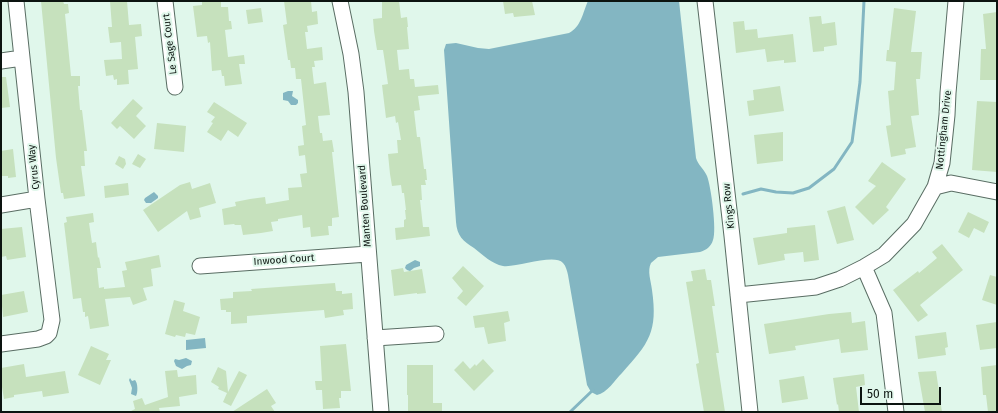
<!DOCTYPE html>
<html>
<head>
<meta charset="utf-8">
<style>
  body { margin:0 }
  #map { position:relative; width:998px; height:413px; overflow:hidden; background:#e0f7eb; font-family:"Fira Sans",sans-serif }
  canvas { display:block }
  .frame { position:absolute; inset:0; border:2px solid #0c1410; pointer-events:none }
  .scale { position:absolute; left:860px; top:387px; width:81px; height:18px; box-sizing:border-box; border:2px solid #0c1410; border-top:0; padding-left:5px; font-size:12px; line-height:14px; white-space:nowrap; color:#0c1410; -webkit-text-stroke:3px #e0f7eb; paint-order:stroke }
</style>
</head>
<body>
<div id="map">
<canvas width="998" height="413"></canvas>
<div class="frame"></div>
<div class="scale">50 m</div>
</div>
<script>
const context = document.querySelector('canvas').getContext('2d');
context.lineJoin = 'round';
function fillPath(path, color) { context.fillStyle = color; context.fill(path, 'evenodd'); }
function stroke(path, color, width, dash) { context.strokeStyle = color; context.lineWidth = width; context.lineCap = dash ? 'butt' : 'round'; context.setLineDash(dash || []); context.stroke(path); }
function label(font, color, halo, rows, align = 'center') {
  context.font = font + ' "Fira Sans",sans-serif'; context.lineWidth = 4; context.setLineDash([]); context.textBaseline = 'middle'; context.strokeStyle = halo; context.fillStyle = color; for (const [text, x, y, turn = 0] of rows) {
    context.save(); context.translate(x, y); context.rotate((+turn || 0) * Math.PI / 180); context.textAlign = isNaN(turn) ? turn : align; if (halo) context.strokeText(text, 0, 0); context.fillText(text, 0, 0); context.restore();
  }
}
const water = new Path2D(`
  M588,1H679L696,158C698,165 704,169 707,176C711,186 717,231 713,240C711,247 706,250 700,252L658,257L651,263C647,271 651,281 652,290C658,332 649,343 622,373C615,380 607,393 597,395L591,392L587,385L568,275C567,271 566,266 563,263C554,253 517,268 503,266C492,264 483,255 474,248C463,241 457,236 456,222L444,50L446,44L456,43L478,48L489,49L569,33C581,27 583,12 588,1Z
  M288,91H293L292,96L298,100V103L296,105H291L288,101L283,100V93Z
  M154,192L158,196V198L151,203H146L144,200L145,198Z
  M415,260L420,262V266L414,268L410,271L407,270L405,268L406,265Z
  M205,338L206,348L186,350V340Z
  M186,358L192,361L191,365L187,366L182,369L176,366L174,361L175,359L179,360Z
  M130,378L132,381L135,380C138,383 138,393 136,396L131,394L132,388L129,380Z`);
const stream = new Path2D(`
  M743,194L761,189L776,192L793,193L809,188L834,169L852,142L860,82L864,1
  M570,412L593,390`);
const building = new Path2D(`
  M41,1H63L64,4H68L69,13L65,14L71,76H80V86H78L80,110H82L87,151H84L85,166H81L85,196L64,199L63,193H61L56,158Z
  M110,1H127L129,25L141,24L142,36L135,37L138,69L128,70L129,84L117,85V79L114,80L113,75L106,76L104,60L122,59L121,42L110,43L108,27H112Z
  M202,1H221V7H228L229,21H231L232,29L225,30L228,57L244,55L245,64H239L242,84L225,86L224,76H222L221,70L212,71L210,42L208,43L207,36L197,37L193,6L202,5Z
  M284,1H311L312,12L317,11L318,24L307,26L308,32H305L307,49L322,47L323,60L314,61L315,67H312L314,84L326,82L330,115L318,116L320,133H322L323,141L332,140L334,152H332L339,217L332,218V226H328L329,235L311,237L310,227L303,228L302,215L278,219V221L271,222L273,231L261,233L243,235L241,225H235L234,224L224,225L222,209L236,206L235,202L250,199L265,197L266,204L289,200L288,188L302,187L300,174L307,173L305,155L299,156L298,146L304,145L302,126L306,125L301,79H296L295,68H291L290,60H288L283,25L287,24Z
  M382,1H399L401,18L407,17L408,27H407L409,49L397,50L399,70L409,69L410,79H414L415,87L438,85L439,94L418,96L420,110L414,111L417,137H420L424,169H426L427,180H425L426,185H421L422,200H420L423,227H429L430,236L396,240L395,228L404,227V220L406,219L405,210H406L404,193H402L401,185L392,186L390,174L388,154L398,153L397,140H401L398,122L396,123L395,116L386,118L382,85L388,84L385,63L383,50H377L374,31L373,19L382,18Z
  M503,1H532L535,15L514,17L513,13L505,14Z
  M261,8L263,22L248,24L246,10Z
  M894,8L916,11L911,52H922L920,79H916L919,115L911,116L916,147L905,149L906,154L891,157L886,126L891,125L888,91L894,90L896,62L886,61L887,50H889Z
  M997,12V80H980L981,49H986L983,14Z
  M821,16L822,24L835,22L837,45L824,47V51L813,52L809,17Z
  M744,21L745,30L757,29L758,38L793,34L796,62L784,63V60L767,62L765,49L736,53L733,22Z
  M1,77H6L10,107L1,108Z
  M780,86L784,111L749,116L747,101L754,100L753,90Z
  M133,99L143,108L136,116L146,126L134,139L120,126L117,129L111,123Z
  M977,101L997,102V172L972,170Z
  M214,102L247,123L238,137L228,130L221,141L207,132L213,123L211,122L215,117L207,112Z
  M157,123L186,126L184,152L154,149Z
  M783,132V161L757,164L754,135Z
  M13,149L16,177L8,178V176H1V151Z
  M138,154L146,159L140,168L132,164Z
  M119,156L125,159L126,164L123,169L115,164Z
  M882,162L906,179L886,207L889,210L873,225L855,207L876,186L868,181Z
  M190,182L192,189L210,183L216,203L199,208L201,217L190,220L187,211L158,232L143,210L180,185Z
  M128,183L129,195L105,198L104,186Z
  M845,206L854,240L837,244L827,211Z
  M968,212L989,222L984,233L974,228L969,238L958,232Z
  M93,213L94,222L89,223L92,243L96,242L98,258L99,257L101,268H97L99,288L104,287V289L125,287L122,271L127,270L125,262L159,255L161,267L151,269L153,286L143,288L147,300L133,305L130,297L105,299L109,326L90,329L88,316L85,317V312H83L81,298L73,299L64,223L67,222L66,217Z
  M815,225L819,260L804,262L803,252L784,254L785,260L758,265L753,238L787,233V228Z
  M22,227L26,257L7,260L6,256L1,257V229Z
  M942,244L963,270L920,305L928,315L918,322L893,290L918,271L919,273L937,258L932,252Z
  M463,266L484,286L466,306L457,298L463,291L452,278Z
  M403,268L404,272L422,269L426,293L417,294V293L394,296L391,270Z
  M705,269L707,280H711L715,306H712L719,353H716L725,412H704L696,364L699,363L686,282L693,281L691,271Z
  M990,275L997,277V305L982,300Z
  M335,283L336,291H342V294L352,293L353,309L343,310L344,315L325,318L324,310L247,316V323L231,324V312H226V310H221L220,299L233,298V292L252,291L251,289Z
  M24,291L28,312L3,317L1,295Z
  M174,300L185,303L183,311L200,317L195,335L186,333L185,337L176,335L175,337L165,334Z
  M508,311L510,321L504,323L506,341L488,344L484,327L475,328L473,316Z
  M851,312L852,323L865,321L868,350L841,353L839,339L795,346L796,350L769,354L764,324L829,314Z
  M997,322V348L980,350L976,325Z
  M946,332L948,347L945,348L946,355L918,359L915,336Z
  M346,344L351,391H341V398H339L340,408L323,409L322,390H316L315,381H322L320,346Z
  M91,346L109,354L106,360H111L100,385L78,375Z
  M483,359L494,371L474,391L454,370L463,361L470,369L475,364L476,366Z
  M24,364L26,377L65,371L69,393L43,397L42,391L14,395V397L4,399L1,381V368Z
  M407,365H433V403H442V412H408V395H407Z
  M997,365V412H988L986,395H983L981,367Z
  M218,367L226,371L228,392L239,371L247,375L231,406L223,402L227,393L218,389L219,387L211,382Z
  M177,370L178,377L196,375L197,394L179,397L180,406L159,408L160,412H129L135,409L133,401L142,398L145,405L168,397L165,371Z
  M936,371L942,412H925L918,372Z
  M864,374L865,385L856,387L859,412H839L838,404L837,405L833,378Z
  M804,376L808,399L782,403L779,380Z
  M267,389L276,403L271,406L275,412H232Z`);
const minor = new Path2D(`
  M165,1L175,87
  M340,1L351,54L356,92L381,412
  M705,1L732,236L750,412
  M1,61L22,58
  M935,187L951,183L997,192
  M1,205L37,199
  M200,266L368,254
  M864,267L884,313L896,412
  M738,295L816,287L840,279L864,267L884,255L914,224L935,187L942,163L947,115L948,93L956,1
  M375,338L436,334
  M1,344L38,339L46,336L49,333L52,320L37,199L16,1`);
const streetNames = [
  ["Le Sage Court",170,44,-97],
  ["Nottingham Drive",944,130,-84],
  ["Cyrus Way",34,167,-96],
  ["Manten Boulevard",365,206,-94],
  ["Kings Row",729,206,-96],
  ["Inwood Court",284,260,-4]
];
fillPath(water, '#83b6c2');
stroke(stream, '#83b6c2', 3);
fillPath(building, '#c6e1bd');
stroke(minor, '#596d63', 17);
stroke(minor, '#fff', 15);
label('10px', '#0c1410', '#e0f7eb', streetNames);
</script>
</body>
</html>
